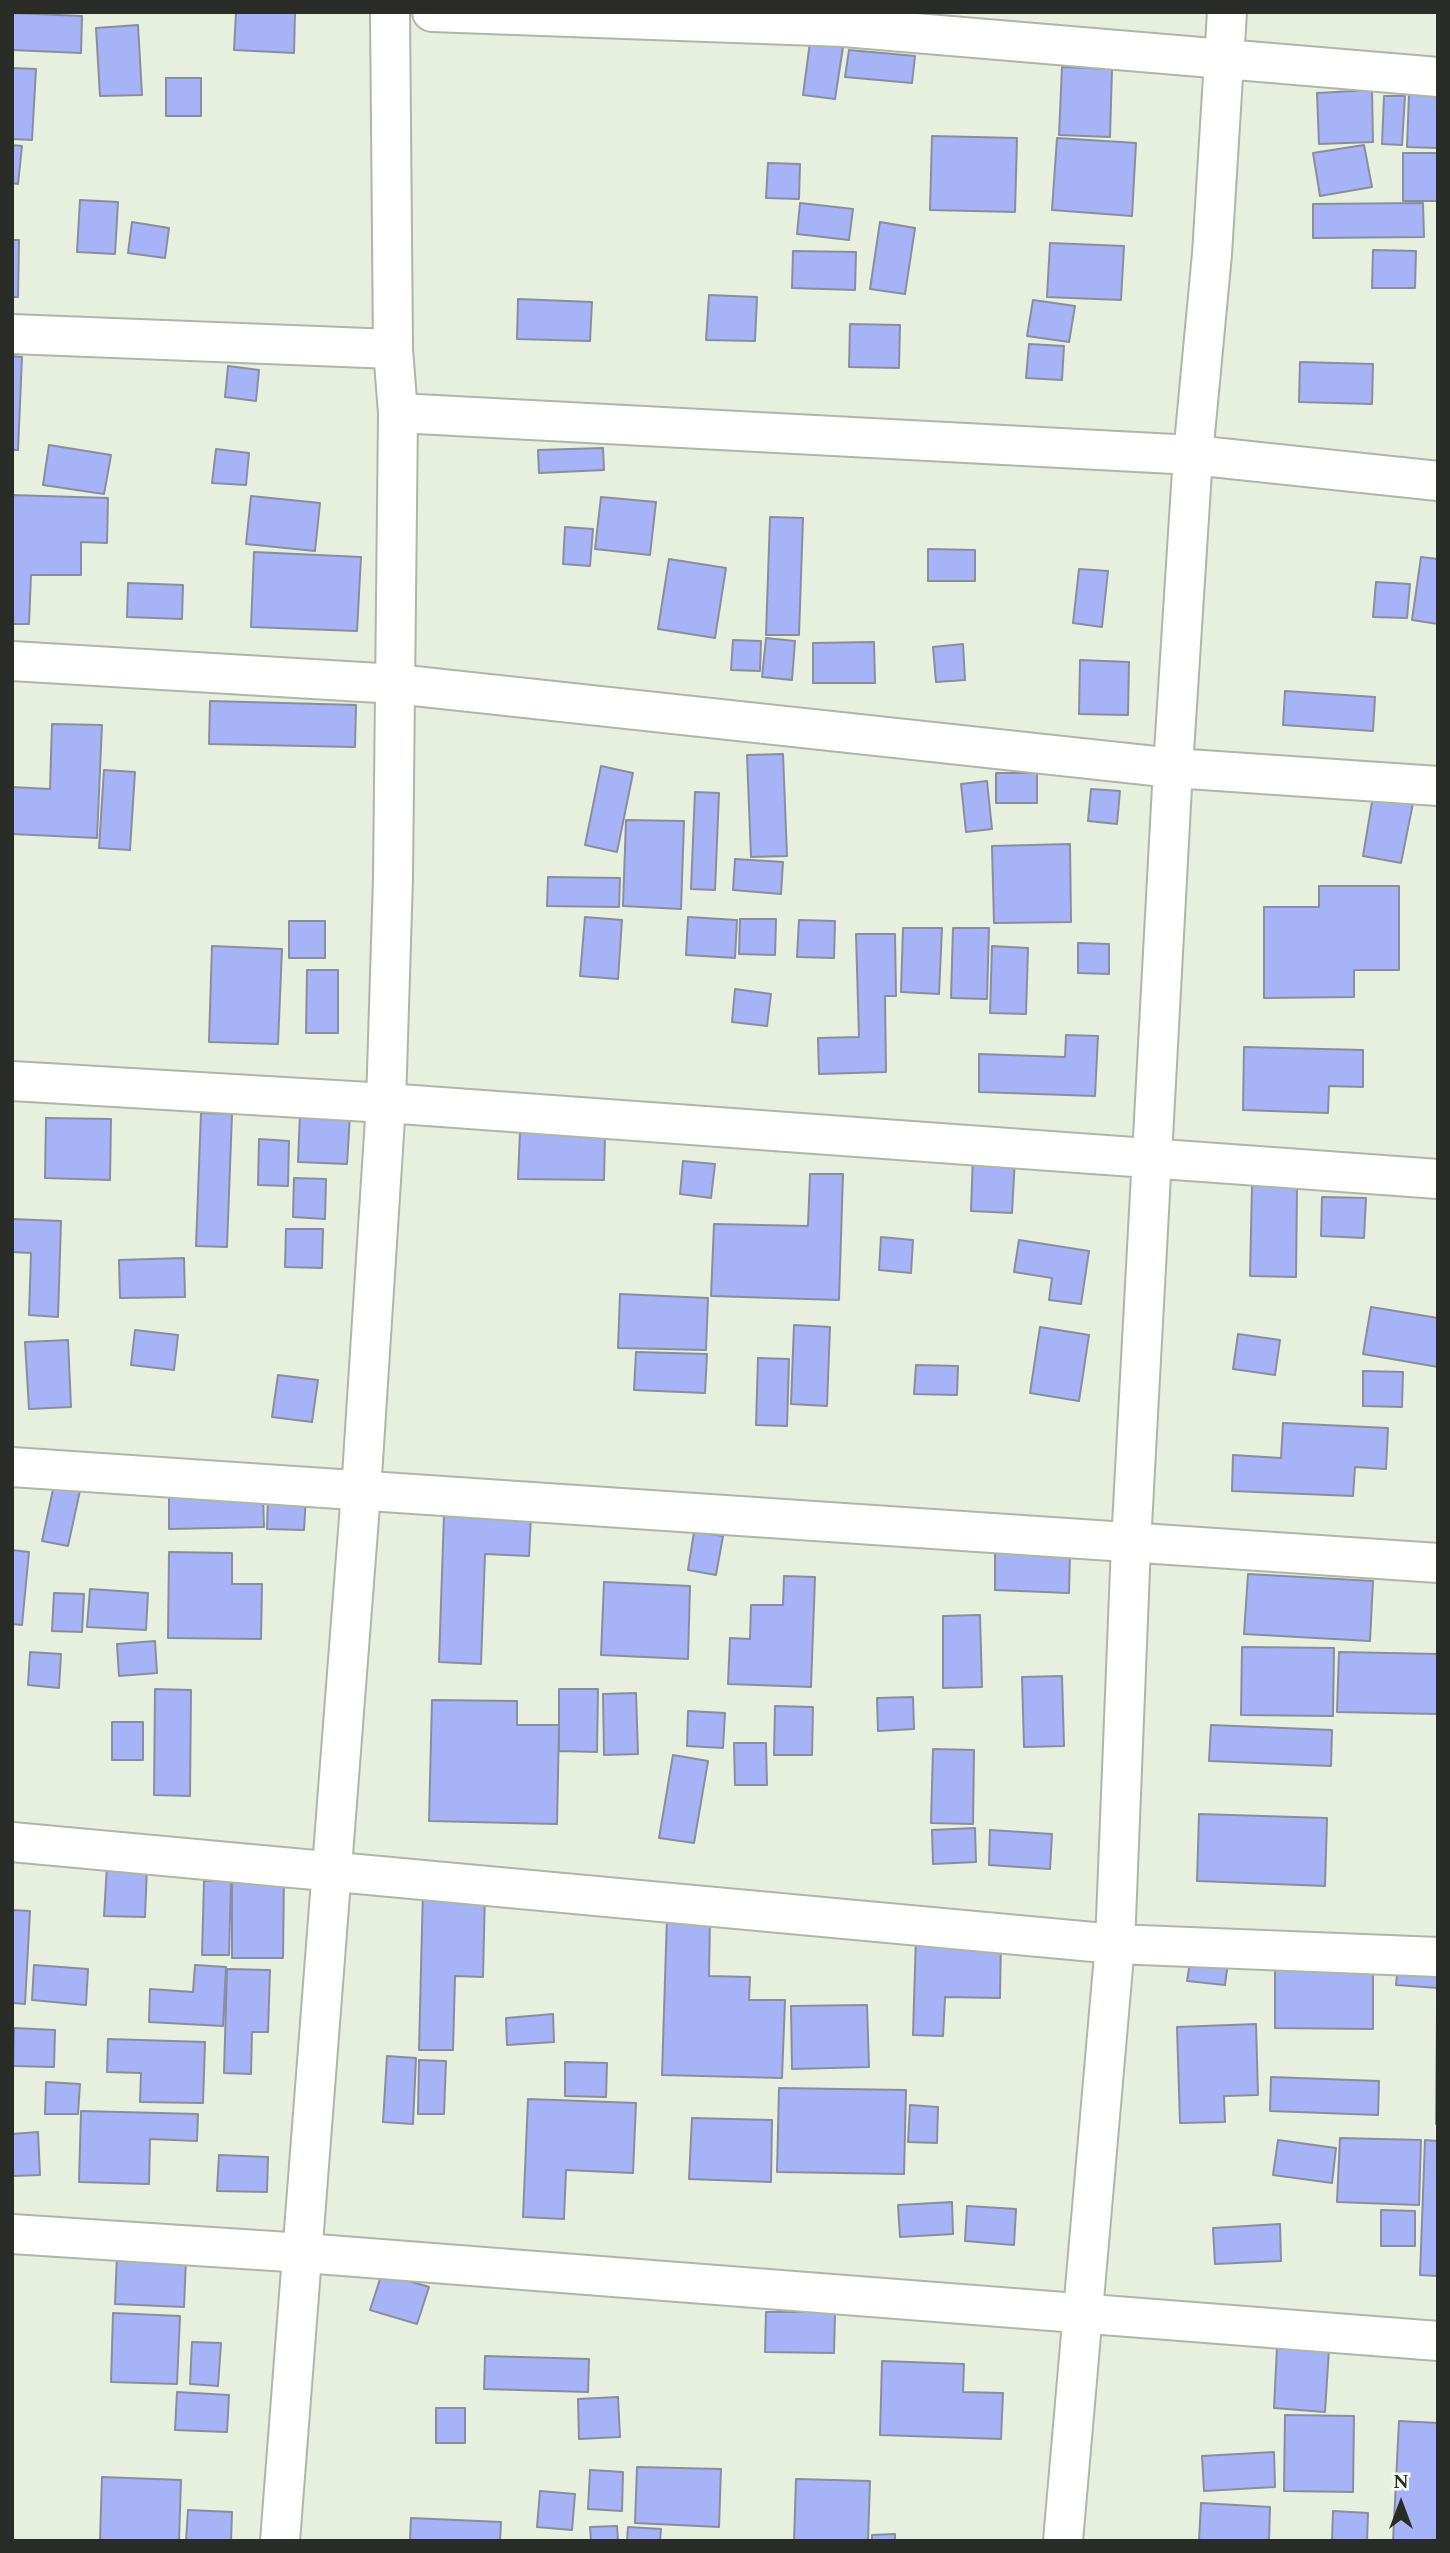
<!DOCTYPE html>
<html>
<head>
<meta charset="utf-8">
<style>
  body { margin:0 }
  #map { position:relative; width:1450px; height:2553px; overflow:hidden; background:#e7efde; font-family:Spectral,serif }
  canvas { display:block }
  .frame { position:absolute; inset:0; border:14px solid #2a2d27; pointer-events:none }
  .north { position:absolute; left:1366px; top:2469px; width:70px; height:70px; -webkit-text-stroke:5px #f4fceb; paint-order:stroke; rotate:0deg; font-size:19px; font-weight:700; line-height:28px; text-align:center; color:#2a2d27 }
  .north::after { content:''; display:block; margin:auto; width:24px; height:32px; background:#2a2d27; clip-path:polygon(50% 0,100% 100%,50% 72%,0 100%) }
</style>
</head>
<body>
<div id="map">
<canvas width="1450" height="2553"></canvas>
<div class="frame"></div>
<div class="north">N</div>
</div>
<script>
const context = document.querySelector('canvas').getContext('2d');
context.lineJoin = 'round';
function fillPath(path, color) { context.fillStyle = color; context.fill(path, 'evenodd'); }
function stroke(path, color, width, dash) { context.strokeStyle = color; context.lineWidth = width; context.lineCap = dash ? 'butt' : 'round'; context.setLineDash(dash || []); context.stroke(path); }
const building = new Path2D(`
  M236,12H295L294,53L234,50Z
  M12,13L82,16L81,53L12,50Z
  M138,25L142,95L100,96L96,28Z
  M810,42L843,47L835,99L803,95Z
  M849,50L915,56L912,83L845,77Z
  M1062,67L1112,69L1110,137L1059,135Z
  M12,68L36,69L32,140L12,139Z
  M166,78H201V116H166Z
  M1372,90L1373,142L1319,144L1317,93Z
  M1409,94L1438,95V148L1407,147Z
  M1384,96H1405L1402,145L1382,144Z
  M932,136L1017,138L1015,212L930,210Z
  M1057,138L1136,143L1132,216L1052,210Z
  M12,145L22,146L18,184L12,183Z
  M1364,145L1372,187L1320,196L1313,153Z
  M1403,153H1437V201H1403Z
  M768,163L800,164L799,199L766,198Z
  M80,200L118,202L115,254L77,252Z
  M800,203L853,209L849,240L797,234Z
  M1423,203L1424,237L1313,238V204Z
  M132,222L169,228L165,258L128,253Z
  M880,222L915,228L905,294L870,289Z
  M12,240H19L18,297H12Z
  M1050,243L1124,246L1121,300L1047,297Z
  M1373,250L1416,251L1415,288H1372Z
  M793,251L856,252L855,290L792,288Z
  M709,295L757,297L755,341L706,340Z
  M518,299L592,302L590,341L517,339Z
  M1033,300L1075,306L1069,342L1027,336Z
  M850,324L900,325L899,368L849,367Z
  M1029,344L1064,346L1062,380L1026,378Z
  M12,356L22,357L18,450H12Z
  M1300,362L1373,364L1372,404L1299,402Z
  M228,366L259,370L256,401L225,397Z
  M49,445L111,455L104,494L43,485Z
  M603,448L604,470L539,473L538,450Z
  M216,449L249,453L246,485L212,483Z
  M12,495L108,498L107,543L81,542V575H31L29,624H12Z
  M251,496L320,503L315,551L246,544Z
  M601,497L656,502L650,555L595,549Z
  M770,517L803,518L799,635H766Z
  M565,527L593,529L590,566L563,564Z
  M928,549L975,550V581H928Z
  M254,552L361,557L357,631L251,627Z
  M1421,557L1438,559V624L1412,620Z
  M669,559L726,568L715,638L658,629Z
  M1079,569L1108,571L1102,627L1073,623Z
  M1376,582L1410,584L1407,618L1373,617Z
  M128,583L183,585L182,619L127,617Z
  M766,638L795,641L792,680L762,677Z
  M733,640L761,641L760,671L731,670Z
  M874,642L875,683H813V643Z
  M963,644L965,680L936,682L933,647Z
  M1080,660L1129,662L1128,715L1079,714Z
  M1285,691L1375,697L1373,731L1283,725Z
  M210,701L356,705L355,747L209,744Z
  M52,724L102,725L97,838L12,834V787L50,789Z
  M783,754L787,856L751,857L747,755Z
  M601,766L633,773L617,852L585,845Z
  M104,770L135,772L130,850L99,848Z
  M996,773H1037V803H996Z
  M987,781L992,829L966,832L961,784Z
  M1091,789L1120,791L1117,824L1088,821Z
  M695,792L719,793L715,890L691,889Z
  M1373,796L1413,803L1401,863L1363,856Z
  M626,820L684,821L681,909L623,906Z
  M1070,844L1071,922L994,923L992,846Z
  M735,859L783,862L781,894L733,890Z
  M548,877L620,878L619,907L547,906Z
  M1319,886H1399V970H1354V997L1264,998V907H1319Z
  M585,917L622,920L618,979L580,976Z
  M688,917L737,920L735,958L686,955Z
  M740,919H776L775,955L739,954Z
  M799,920L835,921L834,958L797,957Z
  M289,921H325V958H289Z
  M903,928H942L939,994L901,992Z
  M953,928H989L987,999L951,998Z
  M856,934H895L896,996H885L886,1072L819,1074L818,1038L859,1037Z
  M1078,943L1109,944V974L1078,973Z
  M212,946L282,949L278,1044L209,1042Z
  M992,946L1028,948L1026,1014L990,1013Z
  M307,970H338V1033H306Z
  M735,989L771,994L767,1026L732,1022Z
  M1066,1035L1098,1036L1095,1096L979,1092V1054L1065,1057Z
  M1244,1047L1363,1050V1087L1329,1086L1328,1113L1243,1110Z
  M201,1113L232,1114L227,1247L196,1246Z
  M300,1113L350,1115L347,1164L298,1162Z
  M46,1118L111,1119L110,1180L45,1178Z
  M520,1132L605,1134L604,1180L518,1179Z
  M259,1139L289,1141L288,1186L258,1185Z
  M973,1156L1015,1157L1012,1213L971,1211Z
  M683,1161L715,1164L711,1198L680,1194Z
  M810,1174H843L839,1300L711,1296L714,1224L808,1226Z
  M294,1178L326,1179L325,1219L293,1217Z
  M1252,1185L1297,1186L1296,1277L1250,1276Z
  M1322,1197L1366,1198L1364,1238L1321,1236Z
  M12,1219L61,1221L58,1317L29,1315L31,1253L12,1252Z
  M286,1229H323L322,1268L285,1267Z
  M881,1237L913,1240L911,1273L879,1270Z
  M1019,1240L1089,1251L1081,1304L1049,1300L1052,1278L1014,1272Z
  M184,1258L185,1297L120,1298L119,1260Z
  M620,1294L708,1298L706,1350L618,1348Z
  M1371,1307L1438,1318V1367L1363,1354Z
  M794,1325L830,1327L827,1406L791,1404Z
  M1040,1327L1089,1335L1079,1401L1030,1393Z
  M135,1330L178,1335L174,1370L131,1365Z
  M1238,1334L1280,1340L1275,1375L1233,1369Z
  M68,1340L71,1407L29,1409L25,1342Z
  M636,1352L707,1354L705,1393L634,1390Z
  M758,1358L789,1359L787,1426L756,1425Z
  M916,1365L958,1366L957,1395L914,1394Z
  M1363,1371L1403,1372L1402,1407L1363,1406Z
  M278,1375L318,1380L312,1422L272,1417Z
  M1283,1423L1388,1428L1386,1469L1355,1467L1353,1496L1232,1491L1233,1455L1281,1458Z
  M55,1480L81,1486L68,1546L42,1541Z
  M263,1494L264,1527L169,1529V1496Z
  M268,1494L306,1496L304,1530L267,1529Z
  M444,1514L531,1516L529,1556L485,1554L481,1664L439,1662Z
  M694,1532L723,1536L716,1575L688,1570Z
  M12,1550L29,1552L22,1625L12,1624Z
  M169,1552L232,1553V1584H262L261,1639L168,1638Z
  M995,1552L1070,1554L1069,1593L995,1590Z
  M1248,1574L1373,1581L1370,1641L1244,1634Z
  M784,1576L815,1577L811,1687L728,1684L730,1638L750,1639L751,1605H783Z
  M604,1582L690,1586L688,1659L601,1655Z
  M90,1589L148,1593L146,1630L87,1627Z
  M54,1593L84,1594L82,1632L52,1631Z
  M980,1615L982,1687L943,1688V1616Z
  M155,1641L157,1673L119,1676L117,1644Z
  M1242,1647L1334,1648L1333,1716L1241,1715Z
  M30,1652L61,1654L59,1688L28,1685Z
  M1339,1652L1438,1654V1714L1337,1712Z
  M1062,1676L1064,1746L1024,1747L1022,1677Z
  M155,1689L191,1690L190,1796L154,1795Z
  M559,1689H598L597,1752L559,1751Z
  M636,1693L638,1754L604,1755L603,1694Z
  M913,1697L914,1729L878,1731L877,1698Z
  M432,1700L517,1701V1725H559L557,1824L429,1821Z
  M775,1706L813,1707L812,1755H774Z
  M688,1711L725,1713L723,1748L687,1746Z
  M112,1722H143V1760H112Z
  M1211,1725L1332,1730L1331,1766L1209,1761Z
  M734,1743H766L767,1785H735Z
  M933,1749L974,1750L973,1824L931,1823Z
  M673,1755L708,1761L694,1843L659,1838Z
  M1199,1814L1327,1818L1325,1886L1197,1881Z
  M975,1828L976,1862L933,1864L932,1830Z
  M990,1830L1052,1834L1050,1869L989,1865Z
  M107,1865L147,1867L145,1917L104,1916Z
  M232,1871L284,1872L283,1958H232Z
  M204,1881H231L229,1955H202Z
  M423,1889L485,1891L483,1977L455,1976L453,2050H419Z
  M12,1910L30,1911L25,2004L12,2003Z
  M667,1916L710,1918L709,1976L750,1977L749,2000H785L782,2078L662,2075Z
  M916,1935L1001,1938L1000,1998L945,1997L943,2036L913,2035Z
  M1192,1950L1229,1954L1225,1985L1187,1981Z
  M1398,1964L1438,1969V1988L1396,1985Z
  M34,1965L88,1969L86,2005L32,2000Z
  M195,1965L226,1967L223,2026L149,2022L150,1989L193,1992Z
  M1275,1965L1373,1966V2029L1275,2028Z
  M227,1969L270,1970L268,2032H252L251,2074L224,2073Z
  M867,2005L869,2067L792,2069L791,2006Z
  M1437,2010H1438V2124H1436Z
  M553,2014L554,2042L507,2045L506,2018Z
  M1256,2024L1258,2095L1224,2096L1225,2122L1180,2123L1177,2027Z
  M14,2028L55,2030L54,2067L13,2066Z
  M108,2039L205,2042L203,2103L140,2102L141,2073L107,2072Z
  M387,2056L416,2058L413,2124L383,2122Z
  M419,2060L446,2061L444,2114H418Z
  M565,2062L607,2063L606,2097L565,2096Z
  M1271,2077L1379,2081L1378,2115L1270,2111Z
  M46,2082L80,2084L78,2114H45Z
  M779,2088L906,2090L904,2174L777,2172Z
  M528,2099L636,2103L633,2173L566,2170L564,2219L523,2217Z
  M910,2105L938,2107L937,2143L908,2142Z
  M81,2111L198,2114L197,2141L150,2139L149,2184L79,2182Z
  M692,2118L772,2120L771,2182L689,2179Z
  M38,2132L40,2175L12,2176V2134Z
  M1340,2138L1421,2140L1419,2205L1337,2202Z
  M1278,2140L1336,2148L1332,2183L1273,2175Z
  M1425,2140L1438,2141V2276L1420,2275Z
  M219,2155L268,2157L267,2192L217,2191Z
  M952,2202L953,2234L900,2237L898,2205Z
  M967,2206L1016,2209L1014,2245L965,2241Z
  M1381,2210L1415,2211V2246H1381Z
  M1280,2224L1281,2261L1215,2264L1213,2228Z
  M117,2254L186,2258L184,2307L115,2304Z
  M382,2273L429,2287L417,2324L370,2310Z
  M766,2312H835L834,2353L765,2352Z
  M113,2313L180,2316L177,2384L111,2382Z
  M192,2342L221,2343L218,2386L190,2384Z
  M1277,2347L1329,2349L1325,2412L1274,2408Z
  M485,2356L589,2359L588,2392L484,2389Z
  M882,2361L964,2364L963,2392L1003,2393L1001,2439L880,2435Z
  M177,2392L229,2395L227,2432L175,2430Z
  M618,2397L620,2437L579,2439L578,2399Z
  M436,2408H465V2443H436Z
  M1285,2415L1354,2416L1353,2492L1284,2491Z
  M1399,2421L1438,2423V2541H1393Z
  M1274,2452L1275,2487L1204,2491L1202,2456Z
  M637,2467L721,2469L719,2527L635,2523Z
  M590,2470L623,2472L622,2511L588,2509Z
  M102,2477L181,2480L179,2541H100Z
  M796,2479L870,2481L868,2541H794Z
  M540,2491L575,2494L572,2530L537,2527Z
  M1201,2503L1270,2507L1269,2541H1199Z
  M188,2510L232,2512L231,2541H186Z
  M1333,2511L1368,2513L1367,2541H1332Z
  M411,2518L501,2522L500,2541H410Z
  M617,2526L618,2541H591L590,2527Z
  M628,2527L661,2529L660,2541H627Z
  M895,2534V2541H872V2535Z`);
const minor = new Path2D(`
  M432,12L844,27L1438,77
  M12,334L393,349
  M398,413L1193,455L1438,481
  M12,661L396,684L1173,768L1438,786
  M12,1081L386,1103L1438,1179
  M12,1467L1438,1563
  M12,1842L1115,1944L1438,1957
  M12,2234L304,2253L1438,2341
  M1063,2541L1115,1944L1131,1544L1173,768L1193,455L1212,254L1227,12`);
const tertiary = new Path2D(`
  M280,2541L361,1492L386,1103L393,878L398,413L393,349L390,12`);
fillPath(building, '#a7b3f7');
stroke(building, '#8a8d9d', 2);
stroke(minor, '#aeb6a6', 42);
stroke(tertiary, '#aeb6a6', 42);
stroke(minor, '#fff', 38);
stroke(tertiary, '#fff', 38);
</script>
</body>
</html>
